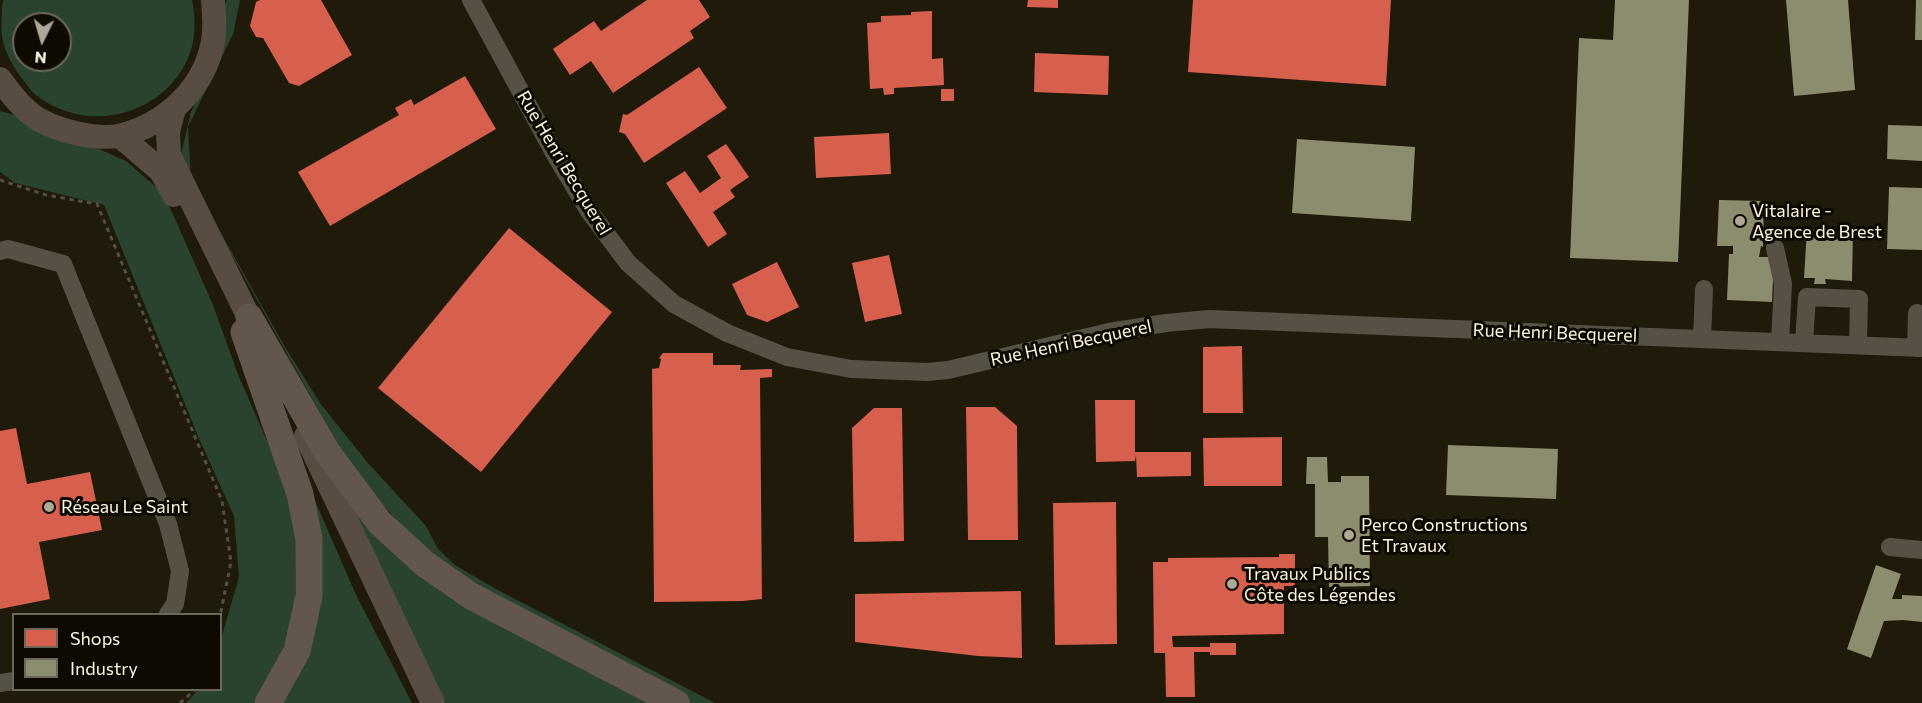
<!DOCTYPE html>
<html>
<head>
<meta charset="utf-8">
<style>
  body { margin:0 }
  #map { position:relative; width:1922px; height:703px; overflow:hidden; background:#201a0a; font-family:Commissioner,sans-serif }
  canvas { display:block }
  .legend { position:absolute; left:12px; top:613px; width:210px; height:78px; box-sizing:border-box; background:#0e0901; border:2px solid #6d675b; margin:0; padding:8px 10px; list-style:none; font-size:18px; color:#fcf4e2 }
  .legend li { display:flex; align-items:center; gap:12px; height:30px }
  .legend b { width:30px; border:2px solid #6d675b }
  .north { position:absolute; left:12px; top:12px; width:60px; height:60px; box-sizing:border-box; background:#0e0901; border:2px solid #6d675b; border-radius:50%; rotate:185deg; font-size:16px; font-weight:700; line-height:24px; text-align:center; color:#fcf4e2 }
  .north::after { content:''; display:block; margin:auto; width:21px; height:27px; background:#afa896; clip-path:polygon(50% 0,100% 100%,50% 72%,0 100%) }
</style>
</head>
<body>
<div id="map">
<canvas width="1922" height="703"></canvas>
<ul class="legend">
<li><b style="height:16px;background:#d6604d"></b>Shops</li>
<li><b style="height:16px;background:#8c8c6e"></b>Industry</li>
</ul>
<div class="north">N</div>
</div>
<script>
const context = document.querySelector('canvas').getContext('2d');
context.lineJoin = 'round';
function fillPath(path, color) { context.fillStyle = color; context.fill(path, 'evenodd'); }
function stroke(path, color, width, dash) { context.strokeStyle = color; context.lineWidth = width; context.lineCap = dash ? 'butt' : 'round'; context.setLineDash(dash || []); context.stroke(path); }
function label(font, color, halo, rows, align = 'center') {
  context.font = font + ' Commissioner,sans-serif'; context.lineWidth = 6; context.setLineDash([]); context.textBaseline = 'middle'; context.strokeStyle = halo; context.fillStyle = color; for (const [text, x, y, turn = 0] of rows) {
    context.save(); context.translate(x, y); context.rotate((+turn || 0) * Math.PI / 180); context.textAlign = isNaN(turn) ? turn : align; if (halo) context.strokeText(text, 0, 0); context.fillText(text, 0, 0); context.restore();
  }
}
const green = new Path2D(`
  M4,0H192C195,16 196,34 191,50C170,114 89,137 36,95C32,92 28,86 24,81C14,69 5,53 2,37C1,26 2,15 2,5ZM24,24H60V60H24Z
  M227,0H240L233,34L188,127L191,180L285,347L320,403L367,462L426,526L438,549L455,565L494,588L715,703H686L510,612L433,564L348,463L190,180L181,154L191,112L222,49L223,9Z
  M0,111L15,115L54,138L99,149L126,161L164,194L213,305L239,377L282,475L296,539L295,622L264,690L254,703H186L198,690H220L221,639L239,577L234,516L198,436L104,205L15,183L0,172Z
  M318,446L384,536L659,703H446L418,662Z
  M293,450L356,595L412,703H277L310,629Z`);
const shops = new Path2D(`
  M260,0H321L352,55L299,86L289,83L263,38L256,37L250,26L256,2Z
  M647,0H699L710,17L690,31L694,38L613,93L591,61L570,75L553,49L594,21L601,31Z
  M1028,0H1058V8L1027,7Z
  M1193,0H1391L1386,86L1188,72Z
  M932,11V59L943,58L944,85L894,88V94L884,95L883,88L870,89L867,23L881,22V16L911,15V12Z
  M1035,53L1109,56L1108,95L1034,92Z
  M699,67L727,108L644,163L625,134L619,132L623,114L627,115Z
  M465,76L496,129L330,226L298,172L399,115L395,108L411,99L414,105Z
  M941,89H954V101H941Z
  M889,133L891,174L816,178L814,137Z
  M726,144L749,177L730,190L735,197L713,212L727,234L708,247L666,183L685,171L700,193L721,178L707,156Z
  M509,228L612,312L481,472L378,388Z
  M889,255L902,314L865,322L852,263Z
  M777,262L799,307L767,322L747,315L732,284Z
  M1242,346L1243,413H1203V347Z
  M663,353H713V365H741L740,370L772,369V377L760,378L762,599L743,601L654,602L652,369L659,368L661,359L659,358Z
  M1095,400H1135V452H1191V476L1137,477L1136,455L1135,461L1096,462Z
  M966,407H995L1017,426L1018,540H968Z
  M874,408H902L904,541L854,542L852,428Z
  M16,428L27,484L90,472L102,530L39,542L50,599L0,609V431Z
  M1282,437V486H1204L1203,438Z
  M1116,502L1117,644L1055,645L1053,503Z
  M1279,554H1295V586H1284V634L1172,636L1173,647H1210V643H1236V655H1210V652H1194L1195,697H1166L1165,653H1154L1153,562H1168V558L1279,557Z
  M1021,591L1022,658L978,656L855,642V594Z`);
const industry = new Path2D(`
  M1615,0H1689L1678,262L1570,258L1579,38L1613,40Z
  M1786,0H1848L1855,90L1794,96Z
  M1916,0H1922V40H1915Z
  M1888,125L1922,126V161L1887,159Z
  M1297,139L1415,147L1411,221L1292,213Z
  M1889,187L1922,188V250L1887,249Z
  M1719,200L1764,201L1763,247L1761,246L1759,257H1774L1772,302L1727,300L1729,254H1733V246H1717Z
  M1807,229L1853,232L1852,281L1825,279L1826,284H1814L1815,278H1804Z
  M1448,445L1558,449L1556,499L1446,495Z
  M1307,457H1327L1328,482H1341V476H1369L1370,586L1329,587L1328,537H1315V484H1306Z
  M1876,565L1901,574L1892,599H1902V595L1922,596V622L1903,620L1884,621L1871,658L1847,649Z`);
const path = new Path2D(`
  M0,180L46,195L97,204L222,501L231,562L220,616
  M180,703L195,690`);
const minor = new Path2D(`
  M471,0L553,151L589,211L628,263L674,304L727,333L787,357L851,369L927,372L948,370L1109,332L1166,323L1209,319L1922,348
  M1775,248L1783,284L1780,342
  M0,251L8,249L63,264L168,524L180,571L175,604L168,614
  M1702,339L1704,289
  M1804,343L1807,297L1859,299L1858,345
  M1916,348L1917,313L1922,316
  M1890,547L1922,550
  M0,683L14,681`);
const major = new Path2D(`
  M0,79C11,94 22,109 38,119C58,131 99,141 122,135C163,125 200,92 211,50C216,33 214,17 213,0
  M174,109L168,131L169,155L257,334
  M120,136L161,171L174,195
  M306,436L433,703`);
const highway = new Path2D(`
  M249,317L327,452L380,523L425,564L471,596L676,703
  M244,332L300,494L309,539V596L297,651L268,703`);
const markers = [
  [1740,221,6,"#afa896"],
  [49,507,6,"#afa896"],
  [1349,535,6,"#afa896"],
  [1232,584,6,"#afa896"]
];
const streetNames = [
  ["Rue Henri Becquerel",564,163,59],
  ["Rue Henri Becquerel",1555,333,2],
  ["Rue Henri Becquerel",1071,343,-12]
];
const poiNames = [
  ["Vitalaire -",1752,211],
  ["Agence de Brest",1752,232],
  ["Réseau Le Saint",61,507],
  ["Perco Constructions",1361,525],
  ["Et Travaux",1361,546],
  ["Travaux Publics",1244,574],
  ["Côte des Légendes",1244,595]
];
fillPath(green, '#2a432f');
fillPath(shops, '#d6604d');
fillPath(industry, '#8c8c6e');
stroke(path, '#534f44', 3, [4.5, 4.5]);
stroke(minor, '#575145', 18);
stroke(major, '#574d43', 24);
stroke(highway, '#63564c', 27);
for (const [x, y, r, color] of markers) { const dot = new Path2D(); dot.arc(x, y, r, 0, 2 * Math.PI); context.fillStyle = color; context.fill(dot); stroke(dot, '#0e0901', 2); }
label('18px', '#fcf4e2', '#0e0901', streetNames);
label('18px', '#fcf4e2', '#0e0901', poiNames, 'left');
</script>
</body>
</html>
